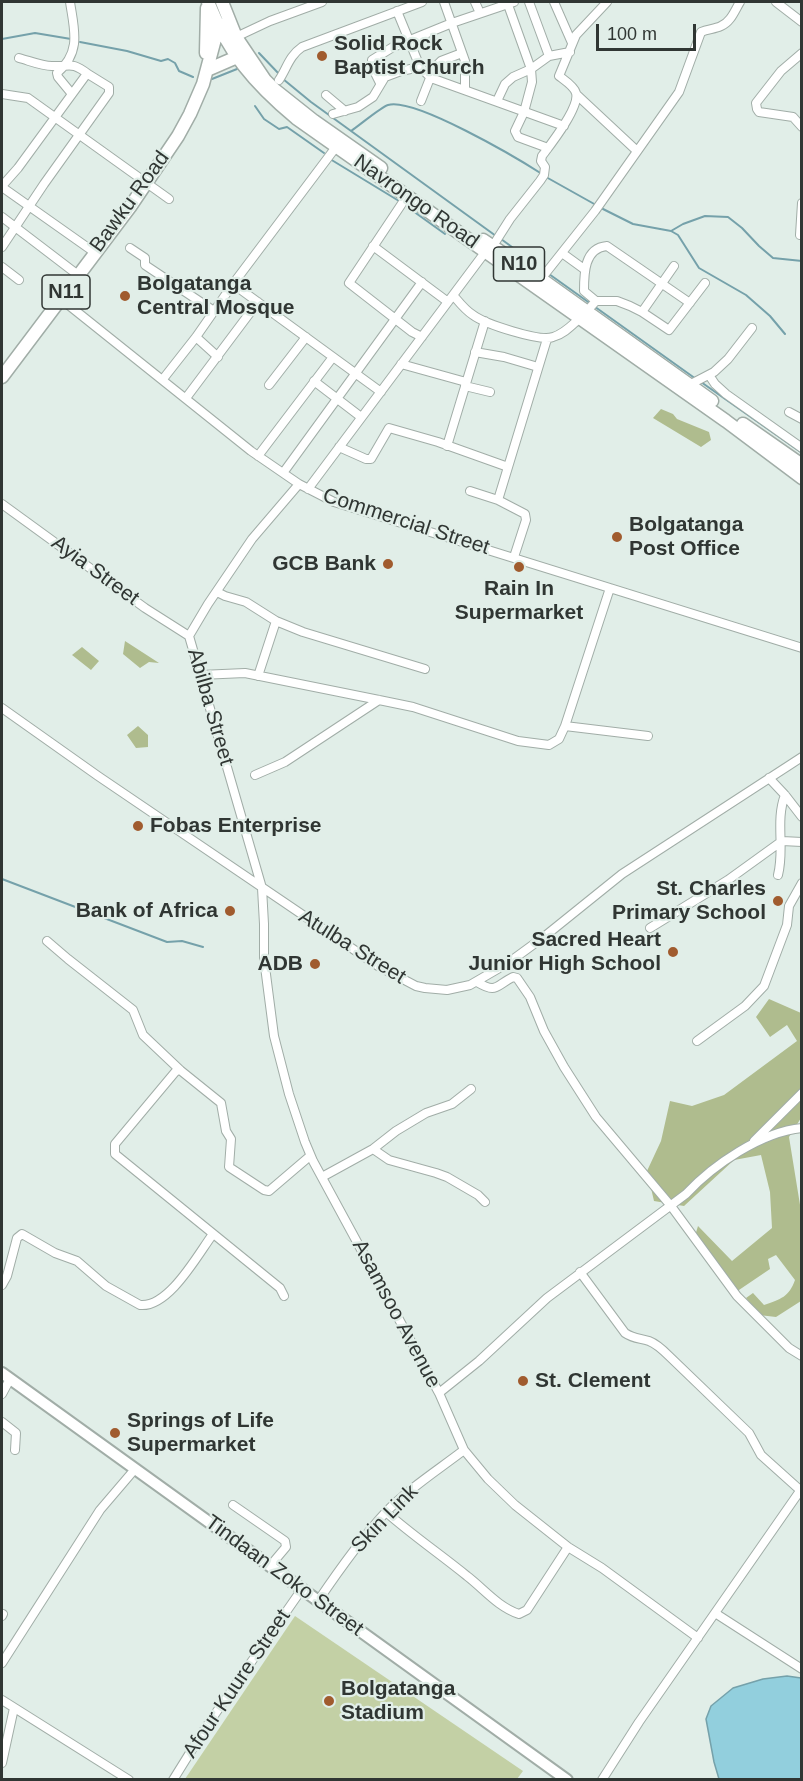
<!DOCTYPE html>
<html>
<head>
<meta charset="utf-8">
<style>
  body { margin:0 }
  #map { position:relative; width:803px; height:1781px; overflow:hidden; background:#e1eee8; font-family:Helvetica,sans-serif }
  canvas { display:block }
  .frame { position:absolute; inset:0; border:3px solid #303633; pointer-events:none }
  .scale { position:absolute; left:596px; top:24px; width:100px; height:27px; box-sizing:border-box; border:3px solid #303633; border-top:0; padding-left:8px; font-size:18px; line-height:21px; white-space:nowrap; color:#303633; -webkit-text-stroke:4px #e1eee8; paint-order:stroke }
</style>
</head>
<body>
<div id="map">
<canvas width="803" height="1781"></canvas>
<div class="frame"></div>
<div class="scale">100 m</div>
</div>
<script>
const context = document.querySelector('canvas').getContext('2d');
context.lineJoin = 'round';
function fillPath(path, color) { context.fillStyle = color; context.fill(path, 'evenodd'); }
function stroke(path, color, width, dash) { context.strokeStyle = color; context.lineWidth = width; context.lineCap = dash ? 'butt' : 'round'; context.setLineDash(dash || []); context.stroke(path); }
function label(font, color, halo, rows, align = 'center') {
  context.font = font + ' Helvetica,sans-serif'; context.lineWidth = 4.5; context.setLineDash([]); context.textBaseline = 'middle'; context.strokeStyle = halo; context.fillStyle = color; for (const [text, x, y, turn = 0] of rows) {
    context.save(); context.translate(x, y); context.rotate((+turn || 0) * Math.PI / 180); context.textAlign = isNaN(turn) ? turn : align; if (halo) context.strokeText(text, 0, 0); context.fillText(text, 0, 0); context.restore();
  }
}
const green = new Path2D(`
  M295,1616L523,1771L517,1779H185Z`);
const forest = new Path2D(`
  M661,409L673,414L677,419L709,432L711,440L701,447L653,418Z
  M125,641L159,663L149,662L140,668L123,654Z
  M82,647L99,661L91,670L72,655Z
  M138,726L148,735V747L136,748L127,735Z
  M769,999L801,1013V1118L789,1137L801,1211V1301L776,1317L759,1315L746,1298L753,1293L764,1305C781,1299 789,1297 795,1280L776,1255L768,1259L770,1269L736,1292L694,1239L698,1226L732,1261L772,1228L770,1192L761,1155L734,1160L684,1206L654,1201L647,1171L661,1141L670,1101L692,1106L724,1095L797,1041L787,1025L770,1037L756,1017Z`);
const water = new Path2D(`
  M787,1676L801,1678V1779H719L714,1762L706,1719L711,1706L733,1688L763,1679Z`);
const stream = new Path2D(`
  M2,39L35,33L71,39
  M80,42L127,51L161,61L168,59L175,63L179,71L193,77
  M259,53L280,75
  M212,79L237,69
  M283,79L311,102L496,236
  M255,106L264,119L279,129L287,127L324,153
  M351,131C360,125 381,107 388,105C414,97 517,158 542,174
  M330,159L399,201L445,234
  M546,177L596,205
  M601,208L633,224L671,231L678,235L699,268L746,295L770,316L785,334
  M671,231L683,224L705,216L728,217L742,228L759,246L773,258L802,261
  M501,239L545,271
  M549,274L696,379
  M701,382L802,453
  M2,879L167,942L182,941L203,947`);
const minor = new Path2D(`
  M70,2C74,29 82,52 57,73L58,77L72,94
  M444,2L465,61V89
  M475,2L480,13
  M507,2L531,69L532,82L524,112L515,131L518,137L548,148
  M529,2L549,56L570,52
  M554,2L572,43
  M776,2L802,22
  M397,11L420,67L431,78L564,126
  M236,37L270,21L322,2
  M802,53L781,71L756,103L757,109L759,112L793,117L802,127
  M19,58C30,61 42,66 52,66C71,67 71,61 88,74
  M279,80C287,68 289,56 302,47L422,2
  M380,83L374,71L372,60L393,47L452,23L514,2
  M2,94L28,98L169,199
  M326,95L345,111
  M577,95L637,151
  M421,101L434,68L441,61L462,53
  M497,101L505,84L513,77L531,69L549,56
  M333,114L358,107L373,97L385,77L401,71L420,67
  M2,186L18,168L86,75L88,74L109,87V93L44,184L2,247
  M2,187L94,252
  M407,196L349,283L412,332L422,337
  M2,217L78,275
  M800,235L802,203
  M373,246L448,302
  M130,248L145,258V265L214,311
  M562,253L584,269
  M2,267L19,280
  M541,279L595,211L679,92L701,32C708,29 715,29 721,26C731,22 735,10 740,2
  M233,284L381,392
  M453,295C459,302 465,310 473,315C485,324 540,342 553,337C564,334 572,325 580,318
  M61,299L251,451L299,484L334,502L802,648
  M596,301L584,291C584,274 584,248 607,246L690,303
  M586,312L596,301H617L630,306L642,312L669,330L705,283
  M642,312L674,266
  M196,337L218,357
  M475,352L504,357L538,367
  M401,364L466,382
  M709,375L715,384L726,394L802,448
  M163,379L196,337L233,284L336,147
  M314,381L361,417
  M269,385L306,337
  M689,385L714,372L728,359L752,328
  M465,386L490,392
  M186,398L258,302
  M789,412L802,419
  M447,446L485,321
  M339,447L366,459H371L389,428L438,442L508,467
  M258,456L333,357
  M283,473L422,282
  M299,484L252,539L208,604L189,636L262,888L264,924V959L274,1036L289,1094L305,1142L313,1161L439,1393L464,1450L488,1479L515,1505L568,1547L602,1568L698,1638
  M308,489L486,251L496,241L510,219L540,181L544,175L545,167L541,161L542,156C551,144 580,107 576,93C574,86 564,80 559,76L576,35L607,2
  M470,491L498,500L525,514L526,520L514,557
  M498,500L547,339
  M2,504L145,608L189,636
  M217,592L225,596L246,602L276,621L303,632L425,669
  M200,675L245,673L379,700L413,707L518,741L549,745L559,739L565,726L610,588
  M258,676L276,621
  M2,708L98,776L378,966L416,986L425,988L447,990L470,985L508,963L545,936L622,874L802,757
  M565,726L648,736
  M255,775L285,762L379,700
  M769,778L785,795L802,817
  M778,875C785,848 775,821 785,795
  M650,928L728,880L782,841L802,842
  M47,941L68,959L133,1010L143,1035L180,1070L221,1103L226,1131L231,1139L229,1167L264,1190L269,1191L310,1156
  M477,982C497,994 495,986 513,977L517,978L530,997L544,1031L564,1067L596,1117L671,1206L737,1296L789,1348L802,1356
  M697,1041L745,1006L764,986L787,925L789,906L802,883
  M180,1070L176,1071L115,1144V1154L280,1288L284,1296
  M754,1141L802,1093
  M373,1149L389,1160L436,1173L447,1177L478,1195L485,1202
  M322,1177L373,1149L396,1131L426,1113L452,1104L471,1089
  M580,1272L625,1333C634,1339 640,1338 649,1341C657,1344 663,1350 669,1356L749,1433L761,1455L800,1490
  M2,1285L7,1276L17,1238L22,1234L55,1253L77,1261L106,1286L140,1305C169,1308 198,1254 213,1234
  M439,1393L479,1361L547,1298L686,1194C713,1165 761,1132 802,1128
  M2,1394L10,1379
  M2,1422L16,1433L15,1450
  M233,1505L285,1541L286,1547L270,1566
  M386,1512C412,1535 440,1554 467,1576C484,1589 498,1607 519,1614L527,1610L568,1547
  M318,1601C339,1570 360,1540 385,1513C408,1489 438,1470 464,1450
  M715,1613L802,1669
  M2,1616L3,1614
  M2,1663L100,1510L135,1469
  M2,1700L129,1780
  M2,1763L14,1708
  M173,1780L206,1727L302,1589
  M602,1780L639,1722L802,1488`);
const major = new Path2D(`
  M2,1373L567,1780`);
const highway = new Path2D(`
  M208,2C228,52 254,83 296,118L726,421L802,478
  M222,2L236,37L265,80L275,90L314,121L381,168
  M206,53L207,8
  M207,70L244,54
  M483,240L541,279L712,401
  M2,377L130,207L178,136L190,114L203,84L219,24
  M743,424L802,465`);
const markers = [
  [322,56,6,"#a05b2e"],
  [125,296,6,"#a05b2e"],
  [617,537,6,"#a05b2e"],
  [388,564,6,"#a05b2e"],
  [519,567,6,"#a05b2e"],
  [138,826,6,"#a05b2e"],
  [778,901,6,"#a05b2e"],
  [230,911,6,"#a05b2e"],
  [673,952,6,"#a05b2e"],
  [315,964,6,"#a05b2e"],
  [523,1381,6,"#a05b2e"],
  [115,1433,6,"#a05b2e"],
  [329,1701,6,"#a05b2e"]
];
const shields = [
  [519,264,51],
  [66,292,48]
];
const shieldNames = [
  ["N10",519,264],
  ["N11",66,292]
];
const poiNames = [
  ["Solid Rock",334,44],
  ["Baptist Church",334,68],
  ["Bolgatanga",137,284],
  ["Central Mosque",137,308],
  ["Bolgatanga",629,525],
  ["Post Office",629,549],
  ["GCB Bank",376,564,"right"],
  ["Rain In",519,589,"center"],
  ["Supermarket",519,613,"center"],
  ["Fobas Enterprise",150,826],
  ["St. Charles",766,889,"right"],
  ["Primary School",766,913,"right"],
  ["Bank of Africa",218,911,"right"],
  ["Sacred Heart",661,940,"right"],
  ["Junior High School",661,964,"right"],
  ["ADB",303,964,"right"],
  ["St. Clement",535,1381],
  ["Springs of Life",127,1421],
  ["Supermarket",127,1445],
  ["Bolgatanga",341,1689],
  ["Stadium",341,1713]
];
const streetNames = [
  ["Bawku Road",130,202,-54],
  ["Navrongo Road",416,202,35],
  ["Commercial Street",406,522,18],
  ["Ayia Street",95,571,36],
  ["Abilba Street",210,707,74],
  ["Atulba Street",352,947,32],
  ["Asamsoo Avenue",396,1314,62],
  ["Skin Link",385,1519,-46],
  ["Tindaan Zoko Street",284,1576,36],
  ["Afour Kuure Street",237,1684,-56]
];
fillPath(green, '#c3d0a5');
fillPath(forest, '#afbc8e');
fillPath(water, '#92cfdd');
stroke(water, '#75a1aa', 1.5);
stroke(stream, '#75a1aa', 2);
stroke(minor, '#a1ada7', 10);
stroke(major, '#a1ada7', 14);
stroke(highway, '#a1ada7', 15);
stroke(minor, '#fff', 8);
stroke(major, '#fff', 10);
stroke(highway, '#fff', 12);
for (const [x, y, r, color] of markers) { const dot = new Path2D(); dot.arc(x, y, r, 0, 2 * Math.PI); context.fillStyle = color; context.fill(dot); stroke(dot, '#e1eee8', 2); }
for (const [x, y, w] of shields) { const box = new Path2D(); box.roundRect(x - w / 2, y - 17, w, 34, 4.5); context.fillStyle = '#e1eee8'; context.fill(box); stroke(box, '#303633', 1.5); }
label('bold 20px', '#303633', null, shieldNames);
label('bold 21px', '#303633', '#e1eee8', poiNames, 'left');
label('21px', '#303633', '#e1eee8', streetNames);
</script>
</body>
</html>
